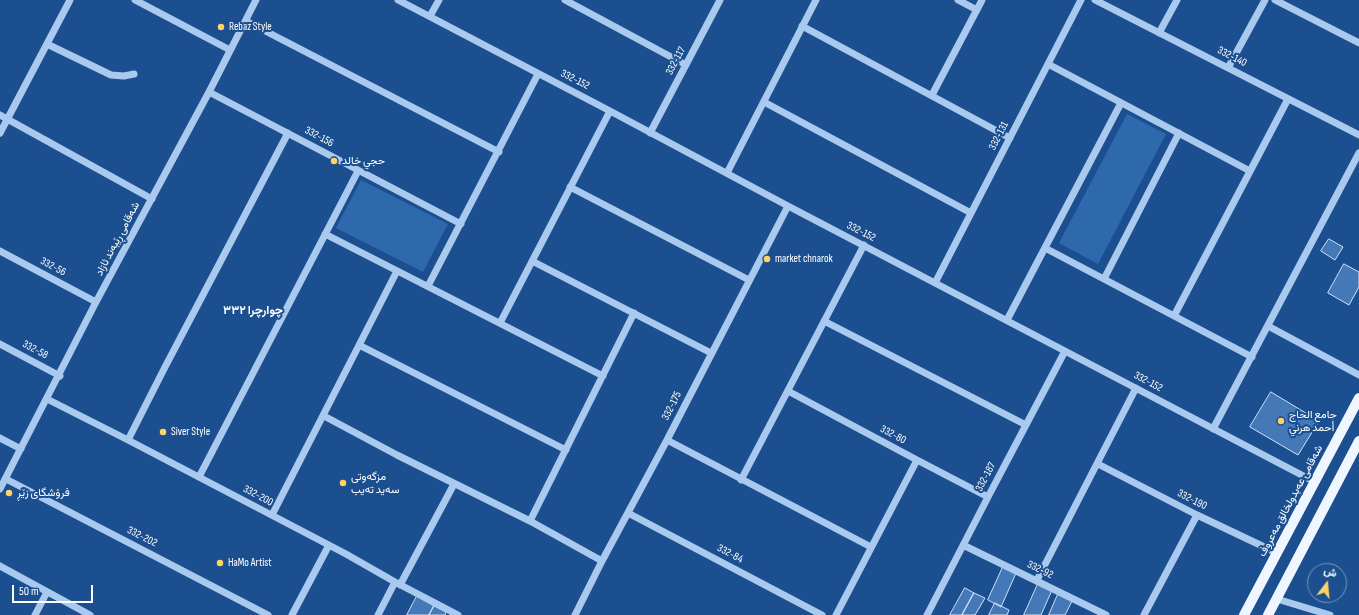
<!DOCTYPE html>
<html>
<head>
<meta charset="utf-8">
<style>
  body { margin:0 }
  #map { position:relative; width:1359px; height:615px; overflow:hidden; background:#1b4f8f; font-family:"Sofia Sans Condensed",Vazirmatn,sans-serif }
  canvas { display:block }
  .north { position:absolute; left:1307px; top:563px; width:40px; height:40px; box-sizing:border-box; background:#1b4f8f; border:1px solid #7695bc; border-radius:50%; rotate:16deg; font-size:11px; font-weight:700; line-height:16px; text-align:center; color:#fff }
  .north::after { content:''; display:block; margin:auto; width:14px; height:18px; background:#ffd166; clip-path:polygon(50% 0,100% 100%,50% 72%,0 100%) }
  .scale { position:absolute; left:12px; top:585px; width:81px; height:18px; box-sizing:border-box; border:2px solid #fff; border-top:0; padding-left:5px; font-size:12px; line-height:14px; white-space:nowrap; color:#fff; -webkit-text-stroke:3px #1b4f8f; paint-order:stroke }
</style>
</head>
<body>
<div id="map">
<canvas width="1359" height="615"></canvas>
<div class="north">ش</div>
<div class="scale">50 m</div>
</div>
<script>
const context = document.querySelector('canvas').getContext('2d');
context.lineJoin = 'round';
function fillPath(path, color) { context.fillStyle = color; context.fill(path, 'evenodd'); }
function stroke(path, color, width, dash) { context.strokeStyle = color; context.lineWidth = width; context.lineCap = dash ? 'butt' : 'round'; context.setLineDash(dash || []); context.stroke(path); }
function label(font, color, halo, rows, align = 'center') {
  context.font = font + ' "Sofia Sans Condensed",Vazirmatn,sans-serif'; context.lineWidth = 4; context.setLineDash([]); context.textBaseline = 'middle'; context.strokeStyle = halo; context.fillStyle = color; for (const [text, x, y, turn = 0] of rows) {
    context.save(); context.translate(x, y); context.rotate((+turn || 0) * Math.PI / 180); context.textAlign = isNaN(turn) ? turn : align; if (halo) context.strokeText(text, 0, 0); context.fillText(text, 0, 0); context.restore();
  }
}
const green = new Path2D(`
  M1127,114L1166,134L1098,264L1059,243Z
  M361,180L448,224L423,272L336,228Z`);
const building = new Path2D(`
  M1329,239L1343,247L1335,260L1321,251Z
  M1344,264L1359,272V287L1349,305L1328,293Z
  M1271,392L1319,421L1298,455L1250,427Z
  M1003,567L1016,573L1001,607L988,600Z
  M1038,584L1052,590L1041,615H1024Z
  M965,588L974,593L962,615H950Z
  M1059,592L1073,599L1065,615H1049Z
  M974,593L985,598L975,615H962Z
  M417,596L434,606L429,615H407Z
  M995,603L1009,610L1007,615H989Z
  M434,606L446,612L445,615H429Z`);
const minor = new Path2D(`
  M135,0L230,50
  M398,0L610,111L788,206L1315,482
  M565,0L686,65
  M958,0L977,10
  M1095,0L1359,135
  M1275,0L1359,43
  M430,16L439,0
  M246,21L499,152
  M802,26L1010,138
  M1159,33L1177,0
  M47,44L111,75L124,76L134,74
  M1048,64L1250,171
  M1228,68L1265,0
  M209,92L461,224
  M932,95L982,0
  M764,102L971,213
  M0,115L152,199
  M0,133L70,0
  M650,133L720,0
  M727,173L816,0
  M570,187L749,280
  M325,234L603,376
  M1045,248L1252,357
  M0,251L96,302
  M532,261L711,353
  M1104,279L1179,133
  M935,283L1081,0
  M428,286L538,74
  M1174,316L1288,99
  M1007,320L1121,103
  M824,321L1026,425
  M500,323L610,111
  M1268,326L1359,375
  M0,344L60,376
  M359,345L566,450
  M788,391L917,460L988,497
  M47,399L128,440L346,554L395,582L458,615
  M324,416L397,455L530,521L602,561
  M1213,429L1359,153
  M0,438L21,449
  M128,440L164,369L288,133
  M667,440L871,547
  M1098,464L1197,515L1277,553
  M199,477L358,171
  M6,479L268,615
  M741,480L864,245
  M0,489L96,302L209,92L256,0
  M628,513L822,615
  M272,515L397,271
  M530,521L634,313
  M963,545L1106,615
  M0,566L90,615
  M1037,580L1136,388
  M400,585L454,484
  M1277,599L1330,615
  M35,615L47,592
  M292,615L329,545
  M378,615L395,582
  M575,615L602,561L667,440L788,206
  M836,615L917,460
  M927,615L988,497L1065,351
  M1144,615L1197,515`);
const major = new Path2D(`
  M1244,615L1359,398
  M1268,615L1359,441`);
const markers = [
  [221,27,4,"#ffd166"],
  [334,161,4,"#ffd166"],
  [767,259,4,"#ffd166"],
  [1281,421,4,"#ffd166"],
  [163,432,4,"#ffd166"],
  [343,483,4,"#ffd166"],
  [9,493,4,"#ffd166"],
  [220,563,4,"#ffd166"]
];
const poiNames = [
  ["Rebaz Style",229,27],
  ["حجي خالد",342,161],
  ["market chnarok",775,259],
  ["جامع الحاج",1289,415],
  ["أحمد هرني",1289,428],
  ["Siver Style",171,432],
  ["مزگەوتی",351,477],
  ["سەید تەیب",351,490],
  ["فرۆشگای زێڕ",17,493],
  ["HaMo Artist",228,563]
];
const streetNames = [
  ["332-140",1232,57,27],
  ["332-117",676,61,-62],
  ["332-152",575,80,27],
  ["332-131",999,136,-63],
  ["332-156",319,137,28],
  ["332-152",861,232,27],
  ["شەقامی ڕێبەند ئازاد",118,239,-62],
  ["332-56",53,267,28],
  ["332-58",35,350,28],
  ["332-152",1148,382,28],
  ["332-175",672,406,-63],
  ["332-80",893,435,28],
  ["332-187",986,477,-62],
  ["332-200",258,496,28],
  ["332-190",1192,500,27],
  ["شەقامی عەبدولخالق مەعروف",1291,501,-62],
  ["332-202",142,537,27],
  ["332-84",730,554,28],
  ["332-92",1040,570,26]
];
const neighbourhoodNames = [
  ["چوارچرا ٣٣٢",253,311]
];
fillPath(green, '#2e69ad');
fillPath(building, '#4478b7');
stroke(building, '#cfe3fa', 1);
stroke(minor, '#a9c9ee', 7);
stroke(major, '#f0f6ff', 10);
for (const [x, y, r, color] of markers) { const dot = new Path2D(); dot.arc(x, y, r, 0, 2 * Math.PI); context.fillStyle = color; context.fill(dot); stroke(dot, '#1b4f8f', 1.5); }
label('11px', '#fff', '#1b4f8f', poiNames, 'left');
label('11px', '#fff', '#1b4f8f', streetNames);
label('bold 12px', '#fff', '#1b4f8f', neighbourhoodNames);
</script>
</body>
</html>
